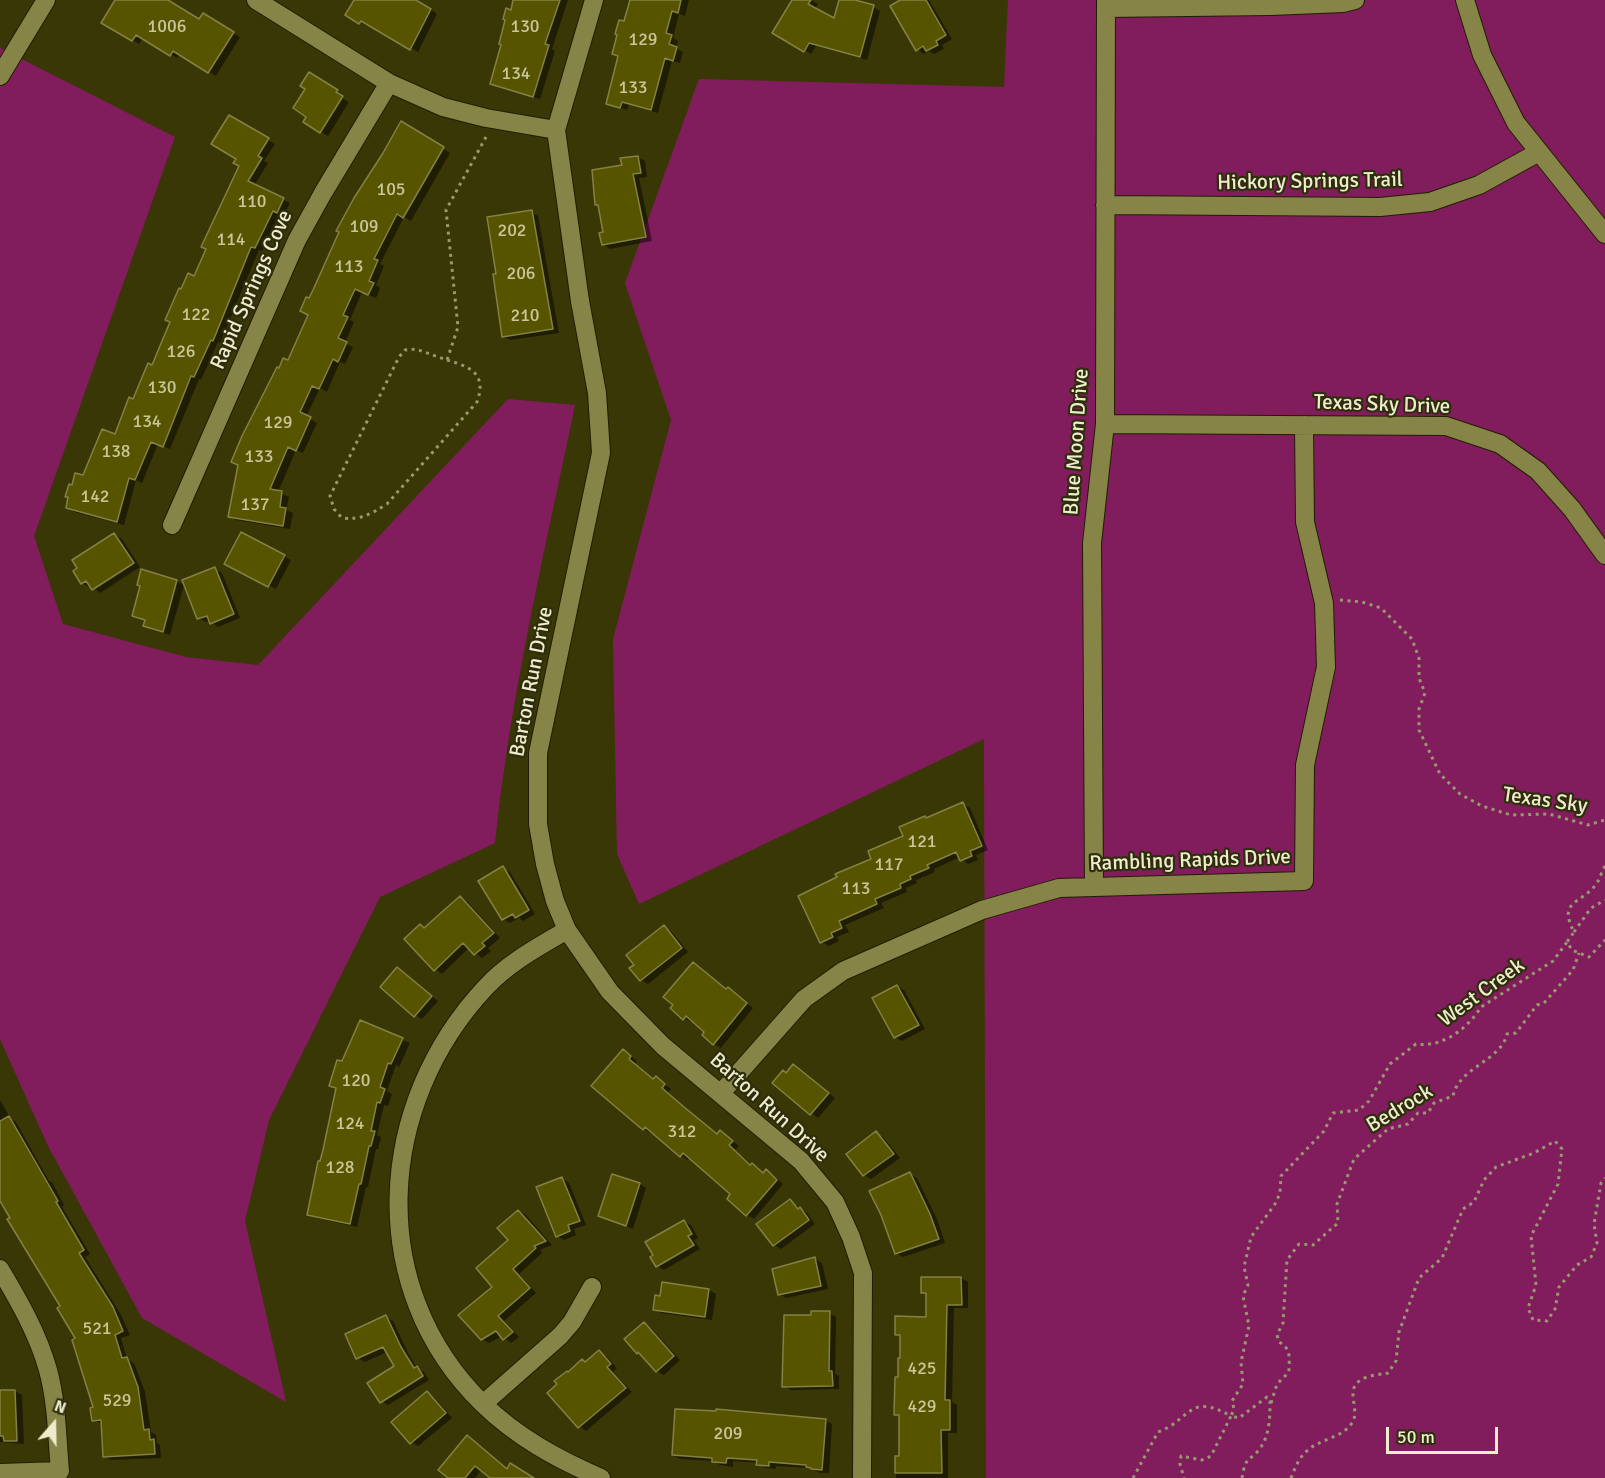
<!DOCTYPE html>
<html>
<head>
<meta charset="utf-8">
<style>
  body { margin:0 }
  #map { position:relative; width:1605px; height:1478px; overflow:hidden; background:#3a3706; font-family:Signika,sans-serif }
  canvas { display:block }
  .north { position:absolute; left:24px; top:1394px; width:60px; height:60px; -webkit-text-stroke:4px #2e2d0c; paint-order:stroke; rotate:20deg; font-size:16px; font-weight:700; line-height:24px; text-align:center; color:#edeccd }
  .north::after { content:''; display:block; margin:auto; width:21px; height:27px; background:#edeccd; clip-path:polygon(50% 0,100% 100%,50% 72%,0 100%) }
  .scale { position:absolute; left:1386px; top:1427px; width:112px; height:27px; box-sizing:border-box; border:3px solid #edeccd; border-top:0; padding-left:8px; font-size:18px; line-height:21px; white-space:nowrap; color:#edeccd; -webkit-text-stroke:4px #2e2d0c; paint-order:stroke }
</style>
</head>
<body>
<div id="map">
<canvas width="1605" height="1478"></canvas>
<div class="north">N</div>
<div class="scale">50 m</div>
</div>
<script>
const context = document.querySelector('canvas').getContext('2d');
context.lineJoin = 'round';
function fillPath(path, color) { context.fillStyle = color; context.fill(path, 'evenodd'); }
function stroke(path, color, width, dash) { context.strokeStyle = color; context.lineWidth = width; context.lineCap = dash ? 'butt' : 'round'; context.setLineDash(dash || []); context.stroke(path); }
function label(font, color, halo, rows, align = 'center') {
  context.font = font + ' Signika,sans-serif'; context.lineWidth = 4.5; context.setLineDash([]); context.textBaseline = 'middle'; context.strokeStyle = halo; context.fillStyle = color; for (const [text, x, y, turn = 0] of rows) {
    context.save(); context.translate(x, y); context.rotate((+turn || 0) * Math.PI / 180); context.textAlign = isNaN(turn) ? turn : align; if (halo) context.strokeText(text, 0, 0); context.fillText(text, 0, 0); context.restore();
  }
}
const green = new Path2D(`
  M1008,0H1605V1478H986L984,739L639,904L617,854L613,639L671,420L625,283L699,79L1004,87Z
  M0,48L175,137L34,536L63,624L186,657L258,665L508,399L575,405C545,550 510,696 495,843L380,897L269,1120L245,1221L286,1402L142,1318L48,1146L0,1039Z`);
const shadow = new Path2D(`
  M116,0H165L199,21L203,15L240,37L216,76L180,54L177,58L143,38L139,44L103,22Z
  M356,0H418L437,14L418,52L369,23L367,26L347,15Z
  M515,0H568L552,49L555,51L540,99L498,87L491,83Z
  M632,0H689L685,16L679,14L673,38L678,41L676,48L683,52L680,63L672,61L658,113L629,105L627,110L607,103L619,57L613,54Z
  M794,0H811L818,4L815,9L834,21L840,0H849L873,7L880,11L867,60L816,46L811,54L774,33Z
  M903,0H929L952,39L942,45L944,49L934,54L928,51L924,54L917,49Z
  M309,74L344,95L342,98L349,102L328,136L305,122L308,116L307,88Z
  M229,117L275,144L264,161L268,163L254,186L290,203L284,215L280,214L262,251L259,250L220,343L218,342L201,380L199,379L170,449L158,444L142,483L136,480L124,525L74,512L67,508L73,487L84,477L116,436L152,367L195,278L241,165L238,158Z
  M401,123L450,153L411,221L404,217L380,264L384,266L376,285L380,288L376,298L362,292L350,320L354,322L345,343L353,347L345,364L340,362L327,392L320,388L306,417L317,423L303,453L296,450L278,492L289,497L286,510L293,513L290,529L236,520L229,516L280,370L289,362L310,315V300Z
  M638,157L645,161L647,177L639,178L652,241L610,249L603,244L605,233L600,206L597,204L623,166Z
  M531,212L538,216L559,333L510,340L503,336L498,275Z
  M242,534L291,560L276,589L226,563Z
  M115,535L122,539L140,567L100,593L91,586L89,587L82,583L75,571Z
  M215,569L222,573L240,618L218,627L210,621L206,622L199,618Z
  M177,581L184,585L170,635L152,630L145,626L146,621L133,616L142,586Z
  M963,804L970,808L988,850L976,855L978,860L968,864L960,857L934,869L935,872L916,880L917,883L906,888L907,892L881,903L884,908L845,925L849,932L837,937L839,941L829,946L822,942L873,859L905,837L925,817L928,819Z
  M503,868L510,872L535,914L523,921L519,918L510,923L503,919Z
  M461,897L468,902L500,938L488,948L491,951L482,958L469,948L442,974L435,969L420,925L425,929Z
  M664,927L671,931L688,952L648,984L641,980Z
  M694,964L753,1008L721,1048L714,1044L707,1032L693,1020L691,1022L684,1018L675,1005Z
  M398,969L438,1001L422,1019L415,1015Z
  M897,986L904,990L925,1029L902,1041L895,1037L874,998Z
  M360,1022L410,1043L399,1067L396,1065L387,1091L392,1094L388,1106L384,1105L377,1135L381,1137L378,1149H376L368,1187H366L357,1227L316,1218L309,1214L338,1089L330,1085L343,1063Z
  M623,1050L637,1061L635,1064L654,1080L656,1078L671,1089L668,1092L691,1113L718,1135L721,1132L739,1146L735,1150L752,1165L764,1174L766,1171L773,1175L783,1184L754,1219L747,1215L733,1194L690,1157L688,1160L681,1156L652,1131L650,1133L644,1129Z
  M794,1066L835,1098L818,1118L774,1083L787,1074Z
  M0,1100L11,1119L16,1122L49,1181L52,1182L64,1205L62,1207L90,1254L85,1257L120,1313L130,1335L121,1338L127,1359L134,1363L145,1392L151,1432L156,1435L157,1443L160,1445L161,1458L111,1460L104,1456L102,1424L94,1420L95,1408L77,1339L63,1307L0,1198Z
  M876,1133L883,1137L900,1158L871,1179L864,1175L848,1154Z
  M910,1174L917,1178L937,1219L945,1243L903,1257L896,1253Z
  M562,1178L569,1183L586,1225L574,1229L576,1235L564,1240L557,1236Z
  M640,1184L646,1188L633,1229L600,1216Z
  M790,1201L807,1213L815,1224L781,1249L774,1245Z
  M519,1211L526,1215L552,1245L540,1250L542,1253L519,1274L536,1293L504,1321L519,1337L511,1343L502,1336L489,1343L482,1339L495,1287Z
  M684,1221L691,1225L698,1238L694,1240L700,1249L664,1270L657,1266Z
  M815,1259L822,1263L828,1289L786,1298L779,1294Z
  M961,1278L968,1282V1308H954L952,1402L957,1405V1433H948V1478H896V1458H900V1417L896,1414L901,1360V1337L896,1334L928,1318V1295L923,1292Z
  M663,1284L709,1290L716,1294L712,1320L661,1313L654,1309L661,1297Z
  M829,1313L836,1317L835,1374L839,1376V1389L791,1390L784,1386L813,1316Z
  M386,1317L393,1321L408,1353L417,1368L424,1372L429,1380L388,1405L381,1401L396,1367L387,1352L365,1362L358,1358L347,1335Z
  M644,1324L651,1328L680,1360L664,1375L657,1371L626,1339Z
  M599,1352L606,1356L617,1368L613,1372L632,1392L586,1431L579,1426L559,1384Z
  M15,1391L22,1395L24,1444L0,1442V1392Z
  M427,1393L434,1397L452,1418L418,1446L411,1442Z
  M825,1420L832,1424L829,1473H820L809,1468L776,1466V1469L765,1468L758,1463L733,1461V1467L720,1465L713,1461L680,1459L673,1455Z
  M467,1437L508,1470L531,1478H493L482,1469L475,1478H450Z`);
const building = new Path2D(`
  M115,0H168L199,19L203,13L234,32L208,73L173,51L170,56L136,35L132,41L101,23Z
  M354,0H416L431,9L410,50L361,21L359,24L345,15Z
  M513,0H560L545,44L549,45L533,97L490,84L501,45L499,44L505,20L503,19L506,8L511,10Z
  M630,0H681L678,13L672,11L666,33L672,35L669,44L677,47L673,61L665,58L651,110L622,102L620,108L606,104L618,56L612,54L617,35L615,34L619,20L624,21Z
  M792,0H811L808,4L834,18L839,0H855L874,5L860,57L809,43L804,52L772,33Z
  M900,0H926L946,35L936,41L938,45L926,51L923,46L916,51L890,6Z
  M309,72L338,90L336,92L343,96L320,133L303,122L306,117L293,108L305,89L300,86Z
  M229,115L269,138L258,156L262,158L248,181L284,198L277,213L273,211L255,248L251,247L213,341L211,340L194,377L191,376L163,447L151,442L135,480L129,478L117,522L66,508L68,497H65L69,484L72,485L75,473L83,475L102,429L115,434L129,397L133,399L148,363L152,365L170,322L165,320L179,288L181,289L188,273L194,276L206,249L201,247L239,166L233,163L236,159L211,144Z
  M401,121L444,147L403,218L397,214L374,259L378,260L369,281L374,283L368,295L355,289L343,315L348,317L338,338L347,342L338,362L333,359L319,389L312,386L300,412L311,417L296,451L288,447L270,489L282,491L280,507L286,508L283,526L228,517L238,465L231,462L242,436L277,367L279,368L283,358L288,360L308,315L300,311L306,297L309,298L313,290L339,232L336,231L354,198L383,153Z
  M638,156L641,173L633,174L646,237L602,245L599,233L603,232L598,205H595L592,170L622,165L620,158Z
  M532,210L553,329L502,337L493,274H496L487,217Z
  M241,532L285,555L268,587L224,564Z
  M114,533L134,563L92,590L86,581L81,584L73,571L77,568L72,560Z
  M215,567L234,614L210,624L207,616L197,619L182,580Z
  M141,569L177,580L163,632L143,626L145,620L132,616L140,586L137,585Z
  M963,802L982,846L970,851L972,856L960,861L956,852L927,865L929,868L910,876L911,879L900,884L901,888L875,899L877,904L839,921L842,928L831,933L833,937L820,943L798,896L837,877L835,874L871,859L868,851L903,836L899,827L925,816L926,818Z
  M503,866L529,910L515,918L513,914L502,920L478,881Z
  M460,896L494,933L482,943L485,946L474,955L463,943L434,971L404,939L420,924L424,928Z
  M664,925L682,948L640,981L629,968L634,965L626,955Z
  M693,962L726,989L728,987L747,1003L713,1045L702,1035L704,1032L686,1016L683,1020L670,1008L673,1005L663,997Z
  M397,967L432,996L414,1017L380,987Z
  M897,985L919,1025L894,1038L872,998Z
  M360,1020L403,1038L391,1064L388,1063L380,1087L385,1089L380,1103L377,1102L371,1131H375L371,1146H369L361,1184H359L350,1224L307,1215L318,1161H320L323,1150L336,1088L329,1086L337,1060L342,1061Z
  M623,1049L631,1056L629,1059L653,1079L656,1076L665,1084L662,1088L684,1107L717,1134L720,1130L733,1141L729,1145L750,1165L752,1163L763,1173L766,1169L777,1180L746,1216L727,1199L730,1194L683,1153L680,1157L645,1127L643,1130L591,1086Z
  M793,1064L829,1093L810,1115L772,1083L783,1070L786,1073Z
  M9,1116L58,1201L56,1202L84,1250L79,1253L113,1307L123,1331L115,1335L122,1358L127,1357L138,1387L144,1430L149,1429L150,1440L154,1439L155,1454L103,1457L101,1420L92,1421L90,1408L93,1407L72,1340L75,1338L57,1308L60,1306L7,1219L10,1218L0,1201V1121Z
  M876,1131L894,1154L863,1176L846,1154Z
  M910,1172L930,1214L939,1239L895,1254L881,1215L869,1191Z
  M612,1174L640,1183L626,1226L598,1216Z
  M562,1177L580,1221L568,1225L570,1231L556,1237L536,1187Z
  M790,1199L798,1209L800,1207L809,1220L773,1246L756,1224Z
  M518,1210L546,1241L534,1246L536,1248L513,1269L530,1288L498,1316L513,1332L503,1340L496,1331L481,1340L458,1315L492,1287L476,1268L508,1240L497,1228Z
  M684,1220L692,1234L688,1236L694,1245L656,1267L650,1257L653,1255L645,1242Z
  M815,1257L821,1286L778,1295L772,1269Z
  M921,1277H961L962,1305H947L945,1400H950V1430H941L942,1473H895V1456H899V1415H894L895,1377H898V1358H900V1335H895V1316L926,1317V1293H921Z
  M662,1282L709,1289L705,1317L653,1310L655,1295L660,1296Z
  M811,1311H830L829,1371H832L833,1386L782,1387L784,1315H811Z
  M386,1315L401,1347L414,1368L417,1366L423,1376L380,1403L367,1383L394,1366L383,1347L356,1359L345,1334Z
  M644,1322L674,1356L656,1372L638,1352L637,1354L624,1339Z
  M599,1350L611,1364L607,1367L626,1388L578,1428L547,1393L557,1384L554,1381L567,1371L568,1372L582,1359L585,1362Z
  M0,1390H15L17,1441H4L3,1436H0Z
  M427,1391L446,1413L410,1444L391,1422Z
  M675,1409L716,1411V1409L826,1419L822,1470L811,1469V1468L806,1467V1465L769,1462V1466L756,1465L757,1460L727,1458L726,1463L712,1462V1458L672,1455Z
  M467,1435L507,1469L510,1463L534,1478H490L475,1466L465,1478H448L438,1470Z`);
const path = new Path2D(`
  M447,360C471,367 487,374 477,402L387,504C371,514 361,520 342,518L334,509L330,496L399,357L405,350L416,349L447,360L458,327L446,210L486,137
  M1340,600L1362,602L1381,608L1412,639L1419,658V678L1425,693L1419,709V730L1440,774L1460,794L1482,806L1511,815L1549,814L1588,825L1605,820
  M1605,866C1602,871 1600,878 1597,883C1582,905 1557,899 1574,932L1567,942L1572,950L1589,957L1605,940
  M1574,932L1591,908L1605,900
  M1271,1403L1277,1384L1289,1372C1289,1359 1292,1349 1279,1342L1277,1335L1283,1323L1287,1260L1299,1244L1313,1245L1338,1223L1337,1204L1354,1159L1388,1129L1408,1124L1418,1113H1428L1434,1103L1453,1096C1459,1067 1501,1061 1507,1034L1516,1033L1537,1005L1544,1003L1573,970L1579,953
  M1133,1478L1158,1432C1191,1420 1188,1392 1231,1416L1211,1456L1202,1460L1181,1456L1180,1464L1184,1478
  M1242,1478C1246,1453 1250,1463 1261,1447C1270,1433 1270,1416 1270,1400L1267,1397L1239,1418L1231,1416L1234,1409L1232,1401L1243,1384L1241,1362L1249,1326L1243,1296L1248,1285L1244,1267L1251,1237L1275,1204L1280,1193L1281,1176L1324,1131L1333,1113L1359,1110L1369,1101L1390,1064L1416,1044C1443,1048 1468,1028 1481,1007L1553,961L1567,942
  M1291,1478C1295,1468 1299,1457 1308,1450C1320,1439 1342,1438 1352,1423C1360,1411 1347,1393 1357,1383C1365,1375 1378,1375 1388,1373L1396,1361L1399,1332L1419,1278L1442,1258L1463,1209L1474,1202L1484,1180L1496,1167L1534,1153L1555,1141L1562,1149L1558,1184L1531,1236L1536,1285L1528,1308L1533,1320L1547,1321L1555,1309L1559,1287L1577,1265L1591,1257L1597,1243L1594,1224L1601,1183L1605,1178`);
const street = new Path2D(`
  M256,0L389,83L443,107L486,118L556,130
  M594,0L556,130L580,301L597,393L601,453L538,753V824L545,864L555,901L567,930L610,992L663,1046L801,1161L835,1202L851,1237L863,1273L862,1478
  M1465,0L1482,55L1516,123L1605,234
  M1106,8L1271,6L1343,3L1355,0
  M0,76L46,0
  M1105,205L1380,207L1430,202L1479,185L1539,152
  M1105,424L1446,426L1500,444L1538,471L1572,509L1605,555
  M172,525L297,240L323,193L389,83
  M1094,887L1092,543L1105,424L1106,0
  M567,930C538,947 508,963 486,987C376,1104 364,1288 483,1404C517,1437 557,1459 601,1478
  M721,1093L804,999L843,971L982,910L1059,888L1304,881L1305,765L1326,667L1324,603L1305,522L1304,425
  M0,1269C19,1301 38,1334 48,1370C57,1403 57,1438 60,1471L0,1473
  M483,1404L560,1336L572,1322L592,1287`);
const numberNames = [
  ["1006",167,27],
  ["130",525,27],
  ["129",643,40],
  ["134",516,74],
  ["133",633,88],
  ["105",391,190],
  ["110",252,202],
  ["109",364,227],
  ["202",512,231],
  ["114",231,240],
  ["113",349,267],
  ["206",521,274],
  ["122",196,315],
  ["210",525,316],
  ["126",181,352],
  ["130",162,388],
  ["134",147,422],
  ["129",278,423],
  ["138",116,452],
  ["133",259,457],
  ["142",95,497],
  ["137",255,505],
  ["121",922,842],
  ["117",889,865],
  ["113",856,889],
  ["120",356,1081],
  ["124",350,1124],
  ["312",682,1132],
  ["128",340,1168],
  ["521",97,1329],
  ["425",922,1369],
  ["529",117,1401],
  ["429",922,1407],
  ["209",728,1434]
];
const streetNames = [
  ["Hickory Springs Trail",1310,182,-1],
  ["Rapid Springs Cove",252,290,-66],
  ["Texas Sky Drive",1382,405,2],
  ["Blue Moon Drive",1077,442,-86],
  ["Barton Run Drive",532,682,-79],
  ["Texas Sky",1545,801,8],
  ["Rambling Rapids Drive",1190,861,-2],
  ["West Creek",1482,993,-36],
  ["Barton Run Drive",769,1108,42],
  ["Bedrock",1400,1109,-31]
];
fillPath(green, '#821d5d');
fillPath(shadow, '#0007');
fillPath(building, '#575400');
stroke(building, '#838144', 1.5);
stroke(street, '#201e00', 20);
stroke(path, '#999870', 3, [3, 4.5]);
stroke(street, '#868447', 18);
label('18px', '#c8c69a', null, numberNames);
label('21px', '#edeccd', '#2e2d0c', streetNames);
</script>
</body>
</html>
